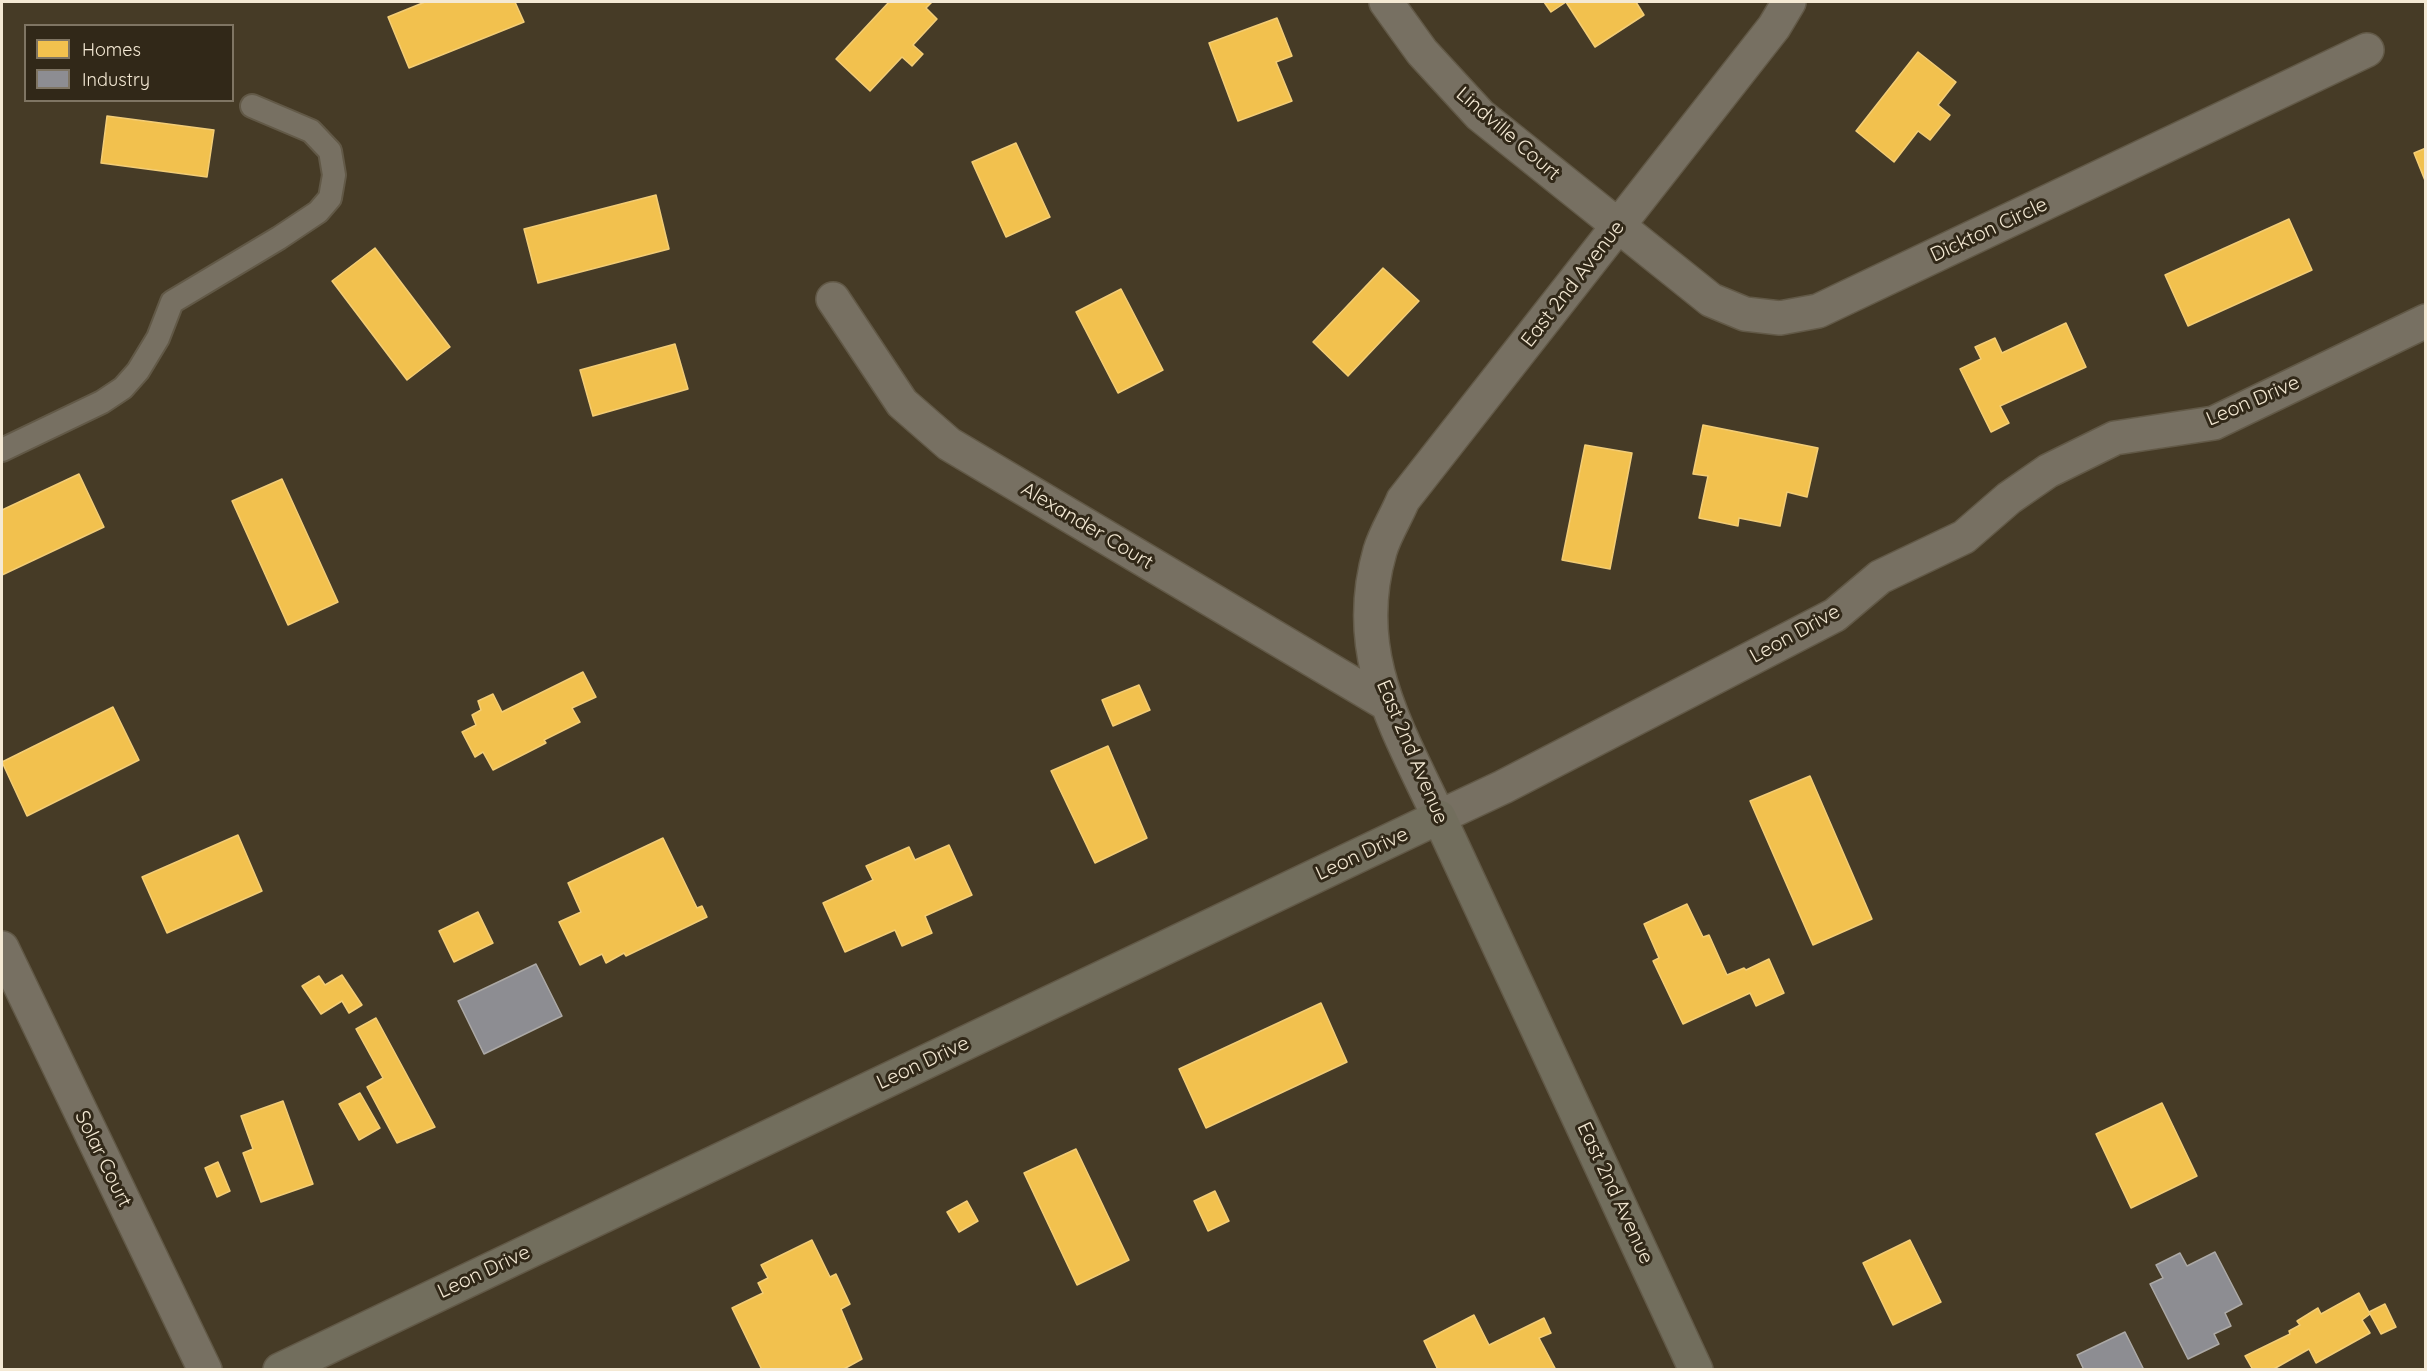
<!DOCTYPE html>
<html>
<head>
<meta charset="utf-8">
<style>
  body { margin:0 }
  #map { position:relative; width:2427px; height:1371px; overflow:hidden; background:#463b26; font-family:Quicksand,sans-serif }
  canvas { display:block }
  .frame { position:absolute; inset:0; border:3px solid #f4e9d4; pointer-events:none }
  .legend { position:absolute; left:24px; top:24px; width:210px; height:78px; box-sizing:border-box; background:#312818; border:2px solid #7f7563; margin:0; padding:8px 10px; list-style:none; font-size:18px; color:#f4e9d4 }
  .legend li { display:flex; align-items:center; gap:12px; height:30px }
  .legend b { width:30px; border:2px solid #7f7563 }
</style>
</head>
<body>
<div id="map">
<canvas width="2427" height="1371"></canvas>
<div class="frame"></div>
<ul class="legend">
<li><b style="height:16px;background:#f2c14e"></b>Homes</li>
<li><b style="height:16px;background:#8d8d92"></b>Industry</li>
</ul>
</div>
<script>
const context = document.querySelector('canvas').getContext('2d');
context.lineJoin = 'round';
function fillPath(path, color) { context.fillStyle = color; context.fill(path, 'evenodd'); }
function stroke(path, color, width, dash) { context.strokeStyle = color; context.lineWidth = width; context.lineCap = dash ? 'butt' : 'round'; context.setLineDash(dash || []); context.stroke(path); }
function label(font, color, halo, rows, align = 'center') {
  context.font = font + ' Quicksand,sans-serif'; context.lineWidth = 6; context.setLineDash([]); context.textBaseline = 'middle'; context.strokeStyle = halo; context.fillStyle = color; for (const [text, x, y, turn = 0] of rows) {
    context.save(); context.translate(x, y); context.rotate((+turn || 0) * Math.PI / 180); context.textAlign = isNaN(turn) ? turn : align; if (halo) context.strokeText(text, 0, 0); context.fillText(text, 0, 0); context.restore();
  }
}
const homes = new Path2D(`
  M425,2H515L524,22L409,68L388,17Z
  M889,2H932L926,8L937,19L913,45L923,54L912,66L902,57L870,91L836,59Z
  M1544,2H1636L1644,15L1595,47L1566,2L1551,12Z
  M1277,18L1292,56L1276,62L1292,101L1238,121L1209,43Z
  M1918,52L1956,82L1938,105L1950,115L1930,140L1918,131L1894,162L1856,131Z
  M107,116L214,130L207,177L101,163Z
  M1016,143L1050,217L1006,237L972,162Z
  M2426,148V183L2414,153Z
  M656,195L669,249L538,283L524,229Z
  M2289,219L2312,270L2188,326L2165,275Z
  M375,248L450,347L407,380L332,281Z
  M1383,268L1419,301L1348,376L1313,342Z
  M1121,289L1163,370L1118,393L1076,312Z
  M2066,323L2086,367L2000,406L2009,423L1991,432L1960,369L1981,359L1975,347L1995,338L2002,353Z
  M675,344L688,389L593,416L580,370Z
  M1703,425L1818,448L1807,497L1787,492L1780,526L1739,518L1738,526L1699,518L1708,476L1693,474Z
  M1585,445L1632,453L1610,569L1562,560Z
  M79,474L104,527L2,575V510Z
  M282,479L338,602L288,625L232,501Z
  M583,672L596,697L572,708L580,722L544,740L546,743L493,770L483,752L475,757L462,732L476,725L472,715L481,710L478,701L493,694L502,712Z
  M1139,685L1150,710L1113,726L1102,700Z
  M113,707L139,760L27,816L2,762Z
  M1108,746L1147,838L1095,863L1051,771Z
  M1810,776L1872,919L1813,945L1750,801Z
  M238,835L262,891L167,933L142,877Z
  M663,838L697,908L702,906L707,917L626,956L624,953L606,963L602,954L580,965L559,922L581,912L568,883Z
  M949,845L972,895L925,916L932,933L902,946L895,930L845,952L823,903L873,880L866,866L909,847L915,860Z
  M1687,904L1703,937L1709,935L1727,975L1744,968L1746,970L1769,959L1784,993L1756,1006L1750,993L1683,1024L1653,961L1659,958L1644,924Z
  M478,912L493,943L454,962L439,931Z
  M342,975L362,1005L349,1013L342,1001L321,1014L302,986L319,976L325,985Z
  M1321,1003L1347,1062L1206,1128L1179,1069Z
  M376,1018L435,1127L397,1143L367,1087L383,1078L356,1029Z
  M360,1093L380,1128L359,1140L339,1104Z
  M283,1101L313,1184L261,1202L243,1153L253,1149L241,1116Z
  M2162,1103L2197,1176L2131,1208L2096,1134Z
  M1076,1149L1129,1260L1077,1285L1024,1173Z
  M218,1162L230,1191L217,1197L205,1168Z
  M1215,1191L1229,1221L1208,1231L1194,1201Z
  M967,1201L978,1221L959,1232L947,1212Z
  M812,1240L830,1277L836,1274L850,1304L841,1309L862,1359L842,1370H762L732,1308L763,1293L758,1283L768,1278L761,1265Z
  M1910,1240L1941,1302L1893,1325L1863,1263Z
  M2359,1293L2370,1314L2362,1320L2370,1333L2316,1363L2309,1349L2272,1370H2253L2245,1356L2290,1334L2289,1331L2300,1325L2297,1321L2318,1308L2321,1314Z
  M2385,1304L2396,1327L2381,1334L2369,1312Z
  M1474,1315L1489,1345L1544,1318L1551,1333L1539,1338L1556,1370H1438L1424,1341Z`);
const industry = new Path2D(`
  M536,964L562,1016L484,1054L458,1001Z
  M2215,1252L2242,1304L2225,1313L2231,1326L2214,1334L2219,1344L2188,1359L2150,1284L2163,1278L2156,1265L2180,1253L2187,1266Z
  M2125,1332L2144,1370H2084L2077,1355Z`);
const lane = new Path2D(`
  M2,450L102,402L123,388L138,371L158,338L172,302L279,238L318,212L330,198L334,175L330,151L311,131L252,106`);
const street = new Path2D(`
  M1386,2L1422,52L1480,115L1711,300L1745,314L1780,318L1818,311L2367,50
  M1789,2L1774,27L1403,500C1396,517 1385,534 1380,551C1350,654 1397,727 1439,817L1503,787L1835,615L1880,577L1964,537L2009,498L2048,471L2115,438L2214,423L2426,321
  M833,299L902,403L949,444L1387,704
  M2,948L205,1370`);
const secondary = new Path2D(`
  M280,1370L1439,817L1696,1370`);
const streetNames = [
  ["Lindville Court",1508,134,41],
  ["Dickton Circle",1989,230,-25],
  ["East 2nd Avenue",1573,284,-52],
  ["Leon Drive",2253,401,-23],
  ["Alexander Court",1087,526,31],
  ["Leon Drive",1795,634,-29],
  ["East 2nd Avenue",1412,752,67],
  ["Leon Drive",1362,854,-25],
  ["Leon Drive",923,1063,-25],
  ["Solar Court",103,1159,64],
  ["East 2nd Avenue",1615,1193,65],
  ["Leon Drive",484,1272,-25]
];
fillPath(homes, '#f2c14e');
stroke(homes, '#f3cd76', 1.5);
fillPath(industry, '#8d8d92');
stroke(industry, '#aca9a6', 1.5);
stroke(lane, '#625947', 26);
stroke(street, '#625947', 36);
stroke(secondary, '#625947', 36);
stroke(lane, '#777062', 22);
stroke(street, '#777062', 33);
stroke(secondary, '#726e5d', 33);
label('20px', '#f4e9d4', '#312818', streetNames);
</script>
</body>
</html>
